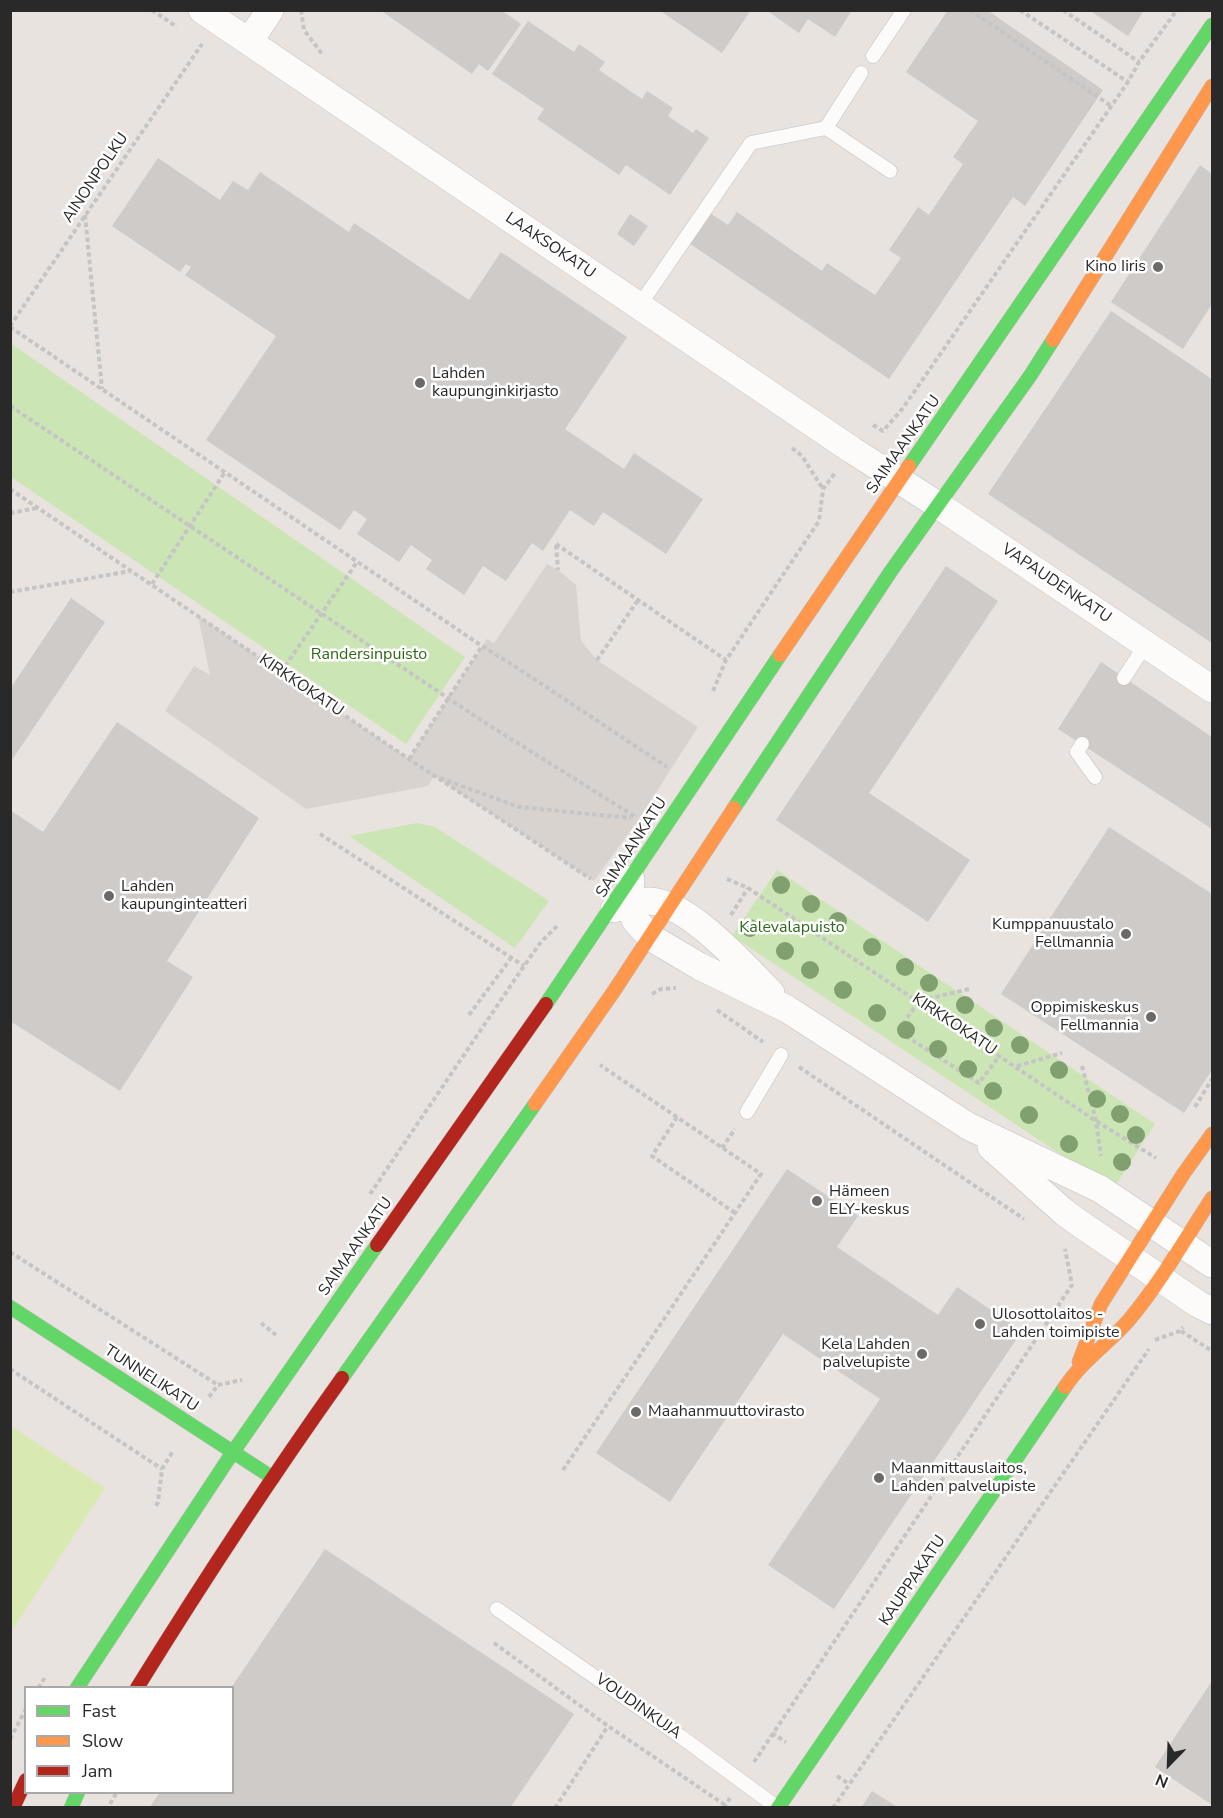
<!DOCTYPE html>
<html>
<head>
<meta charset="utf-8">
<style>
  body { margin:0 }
  #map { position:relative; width:1223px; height:1818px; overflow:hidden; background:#e8e3de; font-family:"Nunito Sans",sans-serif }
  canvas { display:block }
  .frame { position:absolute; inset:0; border:12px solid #292929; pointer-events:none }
  .legend { position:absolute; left:24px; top:1686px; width:210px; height:108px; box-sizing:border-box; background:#fff; border:2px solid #a9a9a9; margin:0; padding:8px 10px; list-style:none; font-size:18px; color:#292929 }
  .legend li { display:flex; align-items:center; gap:12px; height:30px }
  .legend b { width:30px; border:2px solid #a9a9a9 }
  .north { position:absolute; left:1139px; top:1734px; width:60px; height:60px; -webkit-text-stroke:4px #fff; paint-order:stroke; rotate:203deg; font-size:16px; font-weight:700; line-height:24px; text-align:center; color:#292929 }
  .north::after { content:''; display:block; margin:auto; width:21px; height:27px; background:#292929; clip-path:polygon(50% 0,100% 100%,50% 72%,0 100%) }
</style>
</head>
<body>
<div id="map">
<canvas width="1223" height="1818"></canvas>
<div class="frame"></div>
<ul class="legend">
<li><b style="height:8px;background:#63d668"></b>Fast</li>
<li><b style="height:8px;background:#ff974d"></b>Slow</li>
<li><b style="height:8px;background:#b3261e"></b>Jam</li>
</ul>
<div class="north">N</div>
</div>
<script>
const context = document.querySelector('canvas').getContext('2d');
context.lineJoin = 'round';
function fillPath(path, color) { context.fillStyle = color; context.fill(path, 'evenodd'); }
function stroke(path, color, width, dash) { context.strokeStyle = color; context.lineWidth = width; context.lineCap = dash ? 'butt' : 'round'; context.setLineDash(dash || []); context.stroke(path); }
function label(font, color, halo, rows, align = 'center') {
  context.font = font + ' "Nunito Sans",sans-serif'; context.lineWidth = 5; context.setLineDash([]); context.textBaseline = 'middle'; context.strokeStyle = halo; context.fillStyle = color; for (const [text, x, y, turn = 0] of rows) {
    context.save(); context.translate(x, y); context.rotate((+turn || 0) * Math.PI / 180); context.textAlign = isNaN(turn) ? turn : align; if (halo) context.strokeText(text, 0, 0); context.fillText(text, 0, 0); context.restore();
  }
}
const green = new Path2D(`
  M13,345L465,657L406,744L11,477L10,348Z
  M417,823L435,827L549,901L515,948L349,836Z
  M777,870L1155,1124L1113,1189L732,936Z`);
const pitch = new Path2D(`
  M11,1426L105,1488L11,1632Z`);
const plaza = new Path2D(`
  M547,564L558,570L576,585L581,641L597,660L698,727L639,819L594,881L434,776L428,786L306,809L165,711L194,666L210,675L198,616L409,759L487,639L494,643Z`);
const building = new Path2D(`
  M380,10H501L521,24L488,71L479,64L472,74Z
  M659,10H751L722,53Z
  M766,10H852L835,37L808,19L799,33Z
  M948,10H987L1103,90L1025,206L1013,197L889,379L689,243L710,213L728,225L737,212L822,271L827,263L875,295L901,258L889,250L918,207L929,215L963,164L953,157L978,121L906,72Z
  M1089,10H1144L1128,36Z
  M528,21L574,52L579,44L605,62L599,70L642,99L647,91L673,108L668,116L693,133L696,129L709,138L670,195L626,165L619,175L537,119L544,109L492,74Z
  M158,158L220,200L233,181L248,190L260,172L349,232L354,223L469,300L501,252L627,337L565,429L624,469L634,453L703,499L666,554L603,512L594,526L570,510L543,551L532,543L506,581L483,566L464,595L426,569L432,560L411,545L399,562L357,534L367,519L354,510L340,530L206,440L276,336L185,275L191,267L186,264L180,272L112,226Z
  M1200,165L1212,174V304L1183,349L1111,302Z
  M630,214L648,226L634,246L617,234Z
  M1111,311L1212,379V643L988,494Z
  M946,566L998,601L869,793L970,860L928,922L776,820Z
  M71,598L105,622L10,763V689Z
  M1101,662L1212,737V829L1058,729Z
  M117,722L259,818L167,961L193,977L120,1091L10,1021V810L43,832Z
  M1109,827L1212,894V1070L1184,1113L1001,994Z
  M787,1169L858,1216L837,1247L938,1315L957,1287L1022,1331L834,1609L768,1565L880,1399L783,1334L670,1502L596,1453Z
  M325,1549L574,1714L510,1808H149L160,1792H232V1688H231Z
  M1212,1681V1805L1155,1767Z
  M872,1791L899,1808H861Z`);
const path = new Path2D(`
  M152,10L177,27
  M301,10L304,30L322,54
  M970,10L1111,106
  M1020,10L1128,82
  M1063,10L1139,62
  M85,215L102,389
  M10,326L202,44
  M10,327L482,646L519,669L667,767
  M10,406L484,722L634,816
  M873,425L883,431L903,408L1128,82L1139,62L1177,10
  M792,448L802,456L823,489
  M10,489L409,759L591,879
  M10,513L38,508
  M556,544L726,660
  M556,545L558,570
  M152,584L225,472
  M10,592L131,571
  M597,660L638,600
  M281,672L357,562
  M713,691L726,660L819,521L823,489L835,473
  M409,759L482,646
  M440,778L519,807L631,818
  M320,834L524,966
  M727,879L748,888L1096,1121L1156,1158
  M731,915L748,888
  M969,989L919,1001L898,1031L979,1083L1000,1055
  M652,994L661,989L676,988
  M717,1010L763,1042
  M469,1015L511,958
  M1017,1066L1062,1053
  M1082,1066L1096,1121L1101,1156
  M799,1067L1024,1219
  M1195,1107L1212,1079
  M677,1117L652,1156L735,1213
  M722,1148L735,1129
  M370,1194L524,966L541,942L558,925
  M10,1252L218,1385
  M261,1323L276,1335
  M1181,1331L1212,1351
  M1155,1340L1180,1331L1183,1327
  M10,1369L162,1469
  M209,1397L218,1385L242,1380
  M563,1470L761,1174L600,1065
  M156,1506L158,1502L162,1469L173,1451
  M494,1643L608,1726L725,1805
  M38,1688L46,1676
  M772,1733L786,1742
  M10,1739L26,1709
  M754,1762L1072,1285L1065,1249
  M837,1776L849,1784
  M110,1804L117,1792
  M555,1808L608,1726
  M724,1808L730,1798
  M833,1808L1149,1349`);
const lane = new Path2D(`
  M873,56L904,10
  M826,128L890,171
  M639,306L751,143L826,128L861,73
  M1124,678L1146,644
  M1082,744L1077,752L1095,777
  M747,1112L781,1055
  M497,1609L680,1736L778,1808`);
const street = new Path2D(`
  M202,10L852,450L938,505L1212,689
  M249,42L270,10
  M631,879L629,903L635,920L650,937L699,966L787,1009L968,1126L1100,1189L1212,1264
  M614,909C626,905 638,901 650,901C688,902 745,967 771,993
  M991,1147L1064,1212L1079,1223L1198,1304L1212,1311`);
const fast = new Path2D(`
  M909,466L1212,25
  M734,808L891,571L1030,376L1053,340
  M546,1004L780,655
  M10,1307L273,1478
  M342,1378L535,1104
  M77,1688L233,1452L377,1245
  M71,1808L78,1792
  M778,1808L1065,1387`);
const slow = new Path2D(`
  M1053,340L1212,86
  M780,655L909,466
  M535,1104L614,991L734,808
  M1079,1362L1101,1304L1184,1173L1212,1134
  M1065,1387C1082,1361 1108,1344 1129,1320C1160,1283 1185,1239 1212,1198`);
const jam = new Path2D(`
  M377,1245L546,1004
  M137,1688C202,1583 270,1479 342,1378
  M13,1808L26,1780`);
const trees = [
  [781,885],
  [811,904],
  [838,921],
  [750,928],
  [872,947],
  [785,951],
  [905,967],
  [810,970],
  [929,983],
  [843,990],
  [965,1005],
  [877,1013],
  [994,1028],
  [906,1030],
  [1020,1045],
  [938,1049],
  [968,1069],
  [1059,1070],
  [993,1091],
  [1097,1099],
  [1120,1114],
  [1029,1115],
  [1136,1135],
  [1069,1144],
  [1122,1162]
];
const markers = [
  [1158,267,6,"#6c6a68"],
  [420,383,6,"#6c6a68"],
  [109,896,6,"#6c6a68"],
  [1126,934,6,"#6c6a68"],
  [1151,1017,6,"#6c6a68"],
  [817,1201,6,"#6c6a68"],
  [980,1324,6,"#6c6a68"],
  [922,1354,6,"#6c6a68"],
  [636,1412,6,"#6c6a68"],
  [879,1478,6,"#6c6a68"]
];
const streetNames = [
  ["AINONPOLKU",96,178,-56],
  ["LAAKSOKATU",550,246,34],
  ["SAIMAANKATU",904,445,-55],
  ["VAPAUDENKATU",1056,584,34],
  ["KIRKKOKATU",301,686,34],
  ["SAIMAANKATU",632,848,-57],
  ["KIRKKOKATU",954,1025,34],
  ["SAIMAANKATU",356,1247,-55],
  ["TUNNELIKATU",151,1379,33],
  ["KAUPPAKATU",913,1581,-56],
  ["VOUDINKUJA",638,1707,35]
];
const poiNames = [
  ["Kino Iiris",1146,267,"right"],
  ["Lahden",432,374],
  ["kaupunginkirjasto",432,392],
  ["Lahden",121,887],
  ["kaupunginteatteri",121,905],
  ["Kumppanuustalo",1114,925,"right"],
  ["Fellmannia",1114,943,"right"],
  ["Oppimiskeskus",1139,1008,"right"],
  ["Fellmannia",1139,1026,"right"],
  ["Hämeen",829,1192],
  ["ELY-keskus",829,1210],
  ["Ulosottolaitos -",992,1315],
  ["Lahden toimipiste",992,1333],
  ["Kela Lahden",910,1345,"right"],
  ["palvelupiste",910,1363,"right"],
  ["Maahanmuuttovirasto",648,1412],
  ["Maanmittauslaitos,",891,1469],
  ["Lahden palvelupiste",891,1487]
];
const parkNames = [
  ["Randersinpuisto",369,655],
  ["Kalevalapuisto",792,928]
];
fillPath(green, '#cce5b5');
fillPath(pitch, '#d9e9b2');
fillPath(plaza, '#d8d3ce');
fillPath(building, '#cecbc8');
stroke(lane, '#c1bfc0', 15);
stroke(street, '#c1bfc0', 28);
stroke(fast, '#c1bfc0', 15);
stroke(slow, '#c1bfc0', 15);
stroke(jam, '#c1bfc0', 15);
stroke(path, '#c6c5c5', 4, [4.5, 3]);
stroke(lane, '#fcfbfa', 14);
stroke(street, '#fcfbfa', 27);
stroke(fast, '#63d668', 14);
stroke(slow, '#ff974d', 14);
stroke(jam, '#b3261e', 14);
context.fillStyle = '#81a070';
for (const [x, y] of trees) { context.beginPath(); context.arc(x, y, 9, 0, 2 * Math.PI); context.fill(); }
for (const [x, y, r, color] of markers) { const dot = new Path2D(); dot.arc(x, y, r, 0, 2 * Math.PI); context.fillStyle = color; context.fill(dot); stroke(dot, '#fff', 2); }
label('16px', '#292929', '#fff', streetNames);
label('16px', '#292929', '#fff', poiNames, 'left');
label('16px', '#2d6916', '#fff', parkNames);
</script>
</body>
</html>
